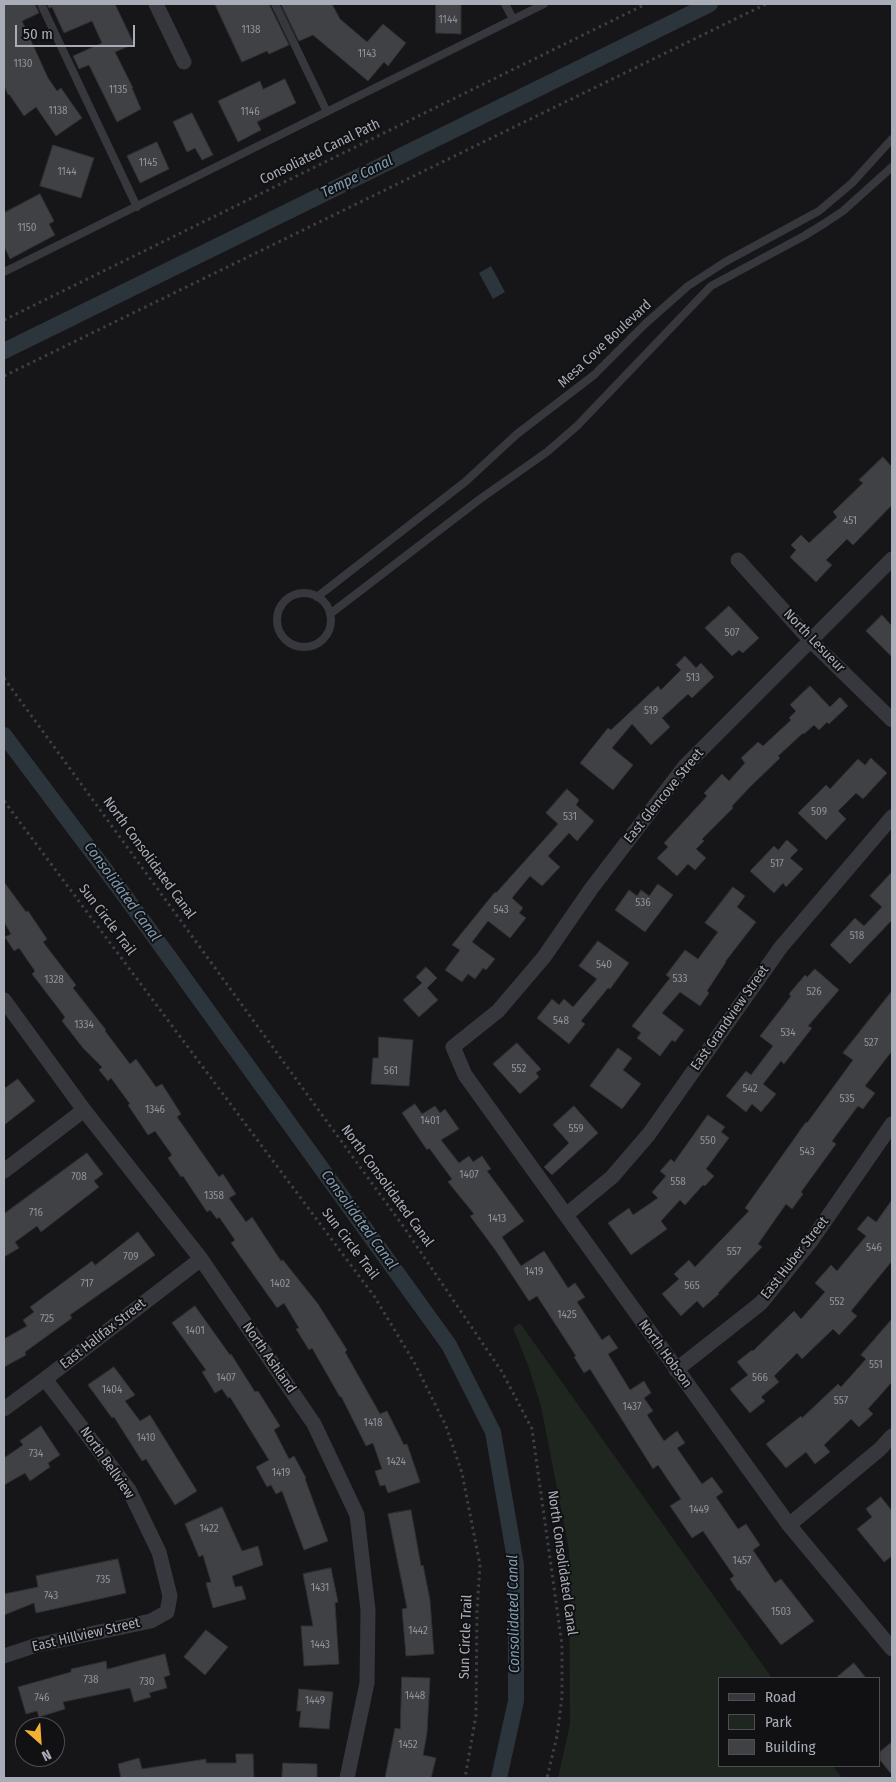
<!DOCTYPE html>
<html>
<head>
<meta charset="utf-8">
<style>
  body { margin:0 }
  #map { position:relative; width:896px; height:1782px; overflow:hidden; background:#161618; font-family:"Fira Sans Condensed",sans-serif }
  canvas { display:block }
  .frame { position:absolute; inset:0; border:5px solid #a8adb8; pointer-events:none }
  .legend { position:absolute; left:718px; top:1677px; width:162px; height:90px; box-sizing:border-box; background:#111113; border:1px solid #4d4f55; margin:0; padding:6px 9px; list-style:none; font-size:15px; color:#a8adb8 }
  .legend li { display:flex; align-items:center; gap:10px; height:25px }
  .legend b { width:25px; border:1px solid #4d4f55 }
  .north { position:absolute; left:15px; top:1717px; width:50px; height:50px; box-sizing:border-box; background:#111113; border:1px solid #4d4f55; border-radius:50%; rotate:154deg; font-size:14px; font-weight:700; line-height:20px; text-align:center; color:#a8adb8 }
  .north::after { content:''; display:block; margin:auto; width:18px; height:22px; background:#f2b134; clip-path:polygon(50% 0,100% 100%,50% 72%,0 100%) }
  .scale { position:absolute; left:15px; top:25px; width:120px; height:22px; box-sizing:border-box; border:2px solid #a8adb8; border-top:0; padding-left:6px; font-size:15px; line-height:18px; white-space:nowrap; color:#a8adb8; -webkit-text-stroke:4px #111113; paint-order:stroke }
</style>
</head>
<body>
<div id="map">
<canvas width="896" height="1782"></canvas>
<div class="frame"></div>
<ul class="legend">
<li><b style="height:6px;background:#37383d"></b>Road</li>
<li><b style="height:14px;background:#1e261f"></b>Park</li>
<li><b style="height:14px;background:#404145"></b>Building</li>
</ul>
<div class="north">N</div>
<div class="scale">50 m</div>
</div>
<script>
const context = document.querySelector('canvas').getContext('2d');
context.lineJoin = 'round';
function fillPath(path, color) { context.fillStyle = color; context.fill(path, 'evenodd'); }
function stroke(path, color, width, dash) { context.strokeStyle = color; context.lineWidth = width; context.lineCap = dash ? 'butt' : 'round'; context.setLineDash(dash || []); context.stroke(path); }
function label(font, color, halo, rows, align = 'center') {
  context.font = font + ' "Fira Sans Condensed",sans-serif'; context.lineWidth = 4; context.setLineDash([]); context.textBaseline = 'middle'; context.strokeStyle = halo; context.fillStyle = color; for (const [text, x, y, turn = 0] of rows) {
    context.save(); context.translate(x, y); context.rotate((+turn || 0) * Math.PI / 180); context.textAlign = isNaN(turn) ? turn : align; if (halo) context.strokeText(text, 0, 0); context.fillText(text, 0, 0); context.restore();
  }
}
const green = new Path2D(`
  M520,1323L772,1678H720V1766H833L842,1778H558L570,1724L569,1550L541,1406L528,1365L513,1328Z`);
const water = new Path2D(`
  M491,266L505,292L493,299L479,273Z`);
const canal = new Path2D(`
  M4,351L710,4
  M4,735L125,896L449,1345L493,1432L516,1565V1701L499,1778`);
const building = new Path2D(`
  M4,4H35L39,13L22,21L48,78L57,91L61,88L82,118L56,136L36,107L24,116L9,94L8,95L4,85Z
  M47,4H115L134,44L115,52L133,88H132L141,109L117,122L89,65L79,69L73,56L102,43L92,21L64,33L52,7L49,8Z
  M215,4H269L289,45L269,54L267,51L242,62Z
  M281,4H332L340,19L367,42L383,24L406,43L388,66L384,62L368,81L313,35L299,41Z
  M436,4H461V34L436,33Z
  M285,79L296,103L257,122L261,130L238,142L218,101L260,81L263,89Z
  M192,113L213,155L202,160L195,148L187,152L173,122Z
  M157,142L169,169L140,183L127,156Z
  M53,145L94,158L81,198L40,186Z
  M40,194L54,221L49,224L55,235L10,259L4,246V213Z
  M883,457L892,467V505L853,545L847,539L826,560L832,565L816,582L790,557L796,550L791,545L801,535L809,543L837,517L833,512L863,483L859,480Z
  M729,606L759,638L743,653L739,650L732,656L705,628Z
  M882,615L892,626V657L866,631Z
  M685,656L696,668L701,663L714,677L692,698L688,694L662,718L670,727L651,745L632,724L612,748L633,765L613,790L580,763L608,728L611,730L658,686L661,690L681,670L676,665Z
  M810,686L830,707L840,697L848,706L829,724L827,722L819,730L814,725L804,734L803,733L778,756L780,758L751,786L732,806L733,808L702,839L704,841L696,849L706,858L695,870L688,864L677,876L657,858L668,847L664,843L707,796L704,793L722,774L729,781L745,763L741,758L758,742L763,746L791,720L789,718L796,711L790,705Z
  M871,758L887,773L863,799L856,793L838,811L846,819L826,840L798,813L826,785L830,789L858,759L865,765Z
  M567,789L579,800L576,805L594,821L577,841L569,833L548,856L560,867L542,886L530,876L512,898L523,908L519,913L526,918L510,938L488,921L472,942L495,959L486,970L483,968L475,979L468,974L462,982L445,970L460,950L452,945L495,892L496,893L558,824L546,813Z
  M787,840L798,850L790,858L803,869L786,887L783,883L774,893L750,871L774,846L778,850Z
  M892,872V920L850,964L830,945L855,918L864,926L882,907L870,896Z
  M4,882L26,912L28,911L47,939L43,942L76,985L73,988L106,1030L105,1031L130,1064L136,1059L156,1087L162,1084L181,1114L177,1117L219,1177L223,1174L236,1194L229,1198L246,1222L252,1217L281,1261L283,1260L318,1304L347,1350L345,1352L380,1414L387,1411L404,1445L407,1444L420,1482L388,1493L385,1485L380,1486L375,1471L382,1469L373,1443L366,1446L341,1396L340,1397L312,1348L309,1350L296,1329L299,1328L284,1303L277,1308L231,1243L235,1240L219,1217L217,1219L210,1210L207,1212L183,1176L181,1177L168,1158L172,1155L155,1131L148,1135L128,1105L130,1104L111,1078L108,1081L99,1070L102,1067L83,1048L62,1021L65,1017L32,974L35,971L19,948L14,951L5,937L11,934L4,922Z
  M658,884L673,895L645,932L615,910L629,890L637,896L641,890L649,896Z
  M733,887L745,896L737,907L756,922L725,962H726L707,991L709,993L700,1006L680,992L662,1013L684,1030L675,1042L672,1040L660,1056L637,1038L641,1033L632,1026L670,978L666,975L685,950L698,959L718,932L705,923Z
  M598,941L629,963L610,989L608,988L581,1021L585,1024L569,1044L537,1018L552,999L559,1005L564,999L573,1007L597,979L579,966Z
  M426,967L437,978L427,988L438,1000L419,1017L403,1000L422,983L416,977Z
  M815,969L839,990L808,1026L812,1028L784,1064L781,1061L763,1084L776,1094L761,1112L752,1104L746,1112L726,1096L746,1071L751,1075L773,1046L760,1036L791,996L789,994L805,975L807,977Z
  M892,991V1051L865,1086L875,1093L863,1109L858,1106L832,1141L836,1144L801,1192L803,1194L792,1209L786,1204L758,1244L762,1247L718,1293L719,1294L703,1308L697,1301L681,1316L662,1294L679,1279L674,1274L689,1260L695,1267L749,1211L745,1208L806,1122L807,1123L853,1060L843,1053Z
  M379,1037L413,1040L409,1086L371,1084L373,1058H378Z
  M517,1043L541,1069L536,1073L539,1077L520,1094L493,1064Z
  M618,1048L632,1058L623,1070L641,1084L622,1109L590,1086Z
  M18,1079L35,1101L4,1125V1089Z
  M415,1104L422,1114L435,1106L440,1113L445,1109L459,1129L441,1140L459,1163L469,1156L473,1162L482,1156L491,1169L487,1171L524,1221L502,1237L521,1266L544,1251L568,1288L575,1283L585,1297L577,1302L602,1340L609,1335L618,1348L608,1354L630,1390L644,1381L651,1393L644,1398L653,1411L647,1415L664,1441L677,1431L685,1443L677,1448L702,1484L712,1477L723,1492L716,1497L738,1529L746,1524L760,1545L753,1550L775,1583L781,1579L814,1621L781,1645L739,1590L738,1591L730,1579L734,1576L703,1531L692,1538L670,1506L681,1499L658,1465L653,1469L590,1369L584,1373L574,1357L576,1356L537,1296L529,1301L496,1251L470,1216L474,1214L448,1182L452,1179L429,1148L427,1150L402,1113Z
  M574,1106L598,1133L552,1175L544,1167L569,1143L553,1125Z
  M708,1115L725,1127L721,1132L729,1138L706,1169L714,1176L705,1186L703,1185L685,1205L680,1200L661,1221L667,1229L631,1255L608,1223L629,1208L633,1215L658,1198L652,1192L666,1176L660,1171L671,1159L674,1162Z
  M87,1153L103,1174L94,1181L99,1187L41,1232L37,1226L15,1242L19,1248L4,1257V1214Z
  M892,1200V1261L851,1311L857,1316L839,1335L833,1329L802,1359L797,1353L774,1376L779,1382L761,1397L765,1401L750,1413L730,1389L748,1375L737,1362L752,1350L753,1351L794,1311L801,1319L825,1292L815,1283L831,1265L837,1271L866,1236L857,1229L868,1216L876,1222Z
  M138,1232L155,1255L70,1315L72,1318L25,1352L26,1355L4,1367V1339L27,1326L23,1320L34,1312L30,1307L92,1261L95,1265Z
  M195,1306L230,1355L231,1354L255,1392L258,1391L280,1426L274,1430L289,1459L294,1456L306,1478L305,1479L328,1541L304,1550L282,1491L276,1494L271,1485L267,1487L256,1467L269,1460L230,1397L228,1398L222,1389L215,1393L202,1372L206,1370L172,1323Z
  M892,1319V1382L868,1409L873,1414L859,1427L851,1419L824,1445L830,1452L815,1464L806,1452L786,1468L766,1444L801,1416L802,1418L838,1384L841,1387L866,1359L861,1355Z
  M114,1367L135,1395L125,1401L140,1421L150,1415L197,1491L175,1505L146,1459L142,1461L114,1417L112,1418L88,1385Z
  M41,1426L60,1455L48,1463L50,1467L30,1481L25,1473L4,1485V1458L23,1445L20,1441Z
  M881,1497L892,1511V1556L884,1562L857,1529L872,1517L866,1509Z
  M222,1507L242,1551L258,1546L263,1565L232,1576L235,1587L242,1586L246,1599L213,1608L206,1583L211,1582L203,1555L199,1557L185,1524Z
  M411,1510L421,1566L423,1565L430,1600L434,1654L406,1656L402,1609L407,1608L388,1514Z
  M118,1559L126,1593L36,1613L34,1603L4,1615V1594L38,1587L36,1576Z
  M331,1568L338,1602L335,1603L339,1664L304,1666L301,1626H313L303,1574Z
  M206,1630L228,1647L205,1675L184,1657Z
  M165,1654L170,1675L164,1677L167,1688L149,1693L151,1697L134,1702L130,1688L63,1702L65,1709L39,1717L37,1711L26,1714L18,1687L71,1672V1669L106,1661L107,1669Z
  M854,1663L866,1678H836Z
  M402,1677L430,1678L427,1733L423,1755L436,1758L431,1778H385L395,1728L400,1729Z
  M299,1689L333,1692L329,1729L299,1727L301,1711H297Z
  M892,1742V1775L880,1760V1752Z
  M236,1754H253L254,1778H121L118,1764L139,1758L142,1769L206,1759V1763H236Z
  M283,1763L317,1764V1778H282Z`);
const path = new Path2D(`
  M4,320L646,4
  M4,376L766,4
  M4,678L403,1226L502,1372L532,1429L562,1645V1697L557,1736L547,1778
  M4,801L374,1296L414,1362L446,1426L462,1473L480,1565L477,1611L476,1715L465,1778`);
const lane = new Path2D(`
  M41,4L137,207
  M275,4L327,112
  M505,4L513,19
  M4,272L544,4
  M277 620a27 27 0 1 1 54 0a27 27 0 1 1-54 0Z
  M317,597L465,482L517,434L594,375L645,324L688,286L725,262L819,211L852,183L892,139
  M330,614L480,499L547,452L577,426L711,286L804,236L825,223L843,211L892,167`);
const street = new Path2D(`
  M156,4L184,62
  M892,559L685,766L591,889L544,957L498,1011L453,1047L465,1075L789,1525L892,1649
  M738,560L811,641L892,720
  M4,1000L84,1110L201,1259L314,1424L357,1515L368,1610L367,1683L347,1778
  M4,1171L84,1110
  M566,1215L612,1177L649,1134L781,947L892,817
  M676,1370L761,1303L811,1241L892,1124
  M4,1409L45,1379L201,1259
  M789,1525L880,1449L892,1436
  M4,1656L37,1645L151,1621L167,1612L170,1596L159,1552L129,1490L45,1379`);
const numberNames = [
  ["1144",448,20],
  ["1138",251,30],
  ["1143",367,54],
  ["1130",23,64],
  ["1135",118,90],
  ["1138",58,111],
  ["1146",250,112],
  ["1145",148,163],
  ["1144",67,172],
  ["1150",27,228],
  ["451",850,521],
  ["507",732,633],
  ["513",693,678],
  ["519",651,711],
  ["509",819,812],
  ["531",570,817],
  ["517",777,864],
  ["536",643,903],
  ["543",501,910],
  ["518",857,936],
  ["540",604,965],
  ["533",680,979],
  ["1328",54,980],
  ["526",814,992],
  ["548",561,1021],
  ["1334",84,1025],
  ["534",788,1033],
  ["527",871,1043],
  ["552",519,1069],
  ["561",391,1071],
  ["542",750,1089],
  ["535",847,1099],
  ["1346",155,1110],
  ["1401",430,1121],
  ["559",576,1129],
  ["550",708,1141],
  ["543",807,1152],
  ["1407",469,1175],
  ["708",79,1177],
  ["558",678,1182],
  ["1358",214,1196],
  ["716",36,1213],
  ["1413",497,1219],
  ["546",874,1248],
  ["557",734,1252],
  ["709",131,1257],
  ["1419",534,1272],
  ["717",87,1284],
  ["1402",280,1284],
  ["565",692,1286],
  ["552",837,1302],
  ["1425",567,1315],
  ["725",47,1319],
  ["1401",195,1331],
  ["551",876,1365],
  ["1407",226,1378],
  ["566",760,1378],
  ["1404",112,1390],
  ["557",841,1401],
  ["1437",632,1407],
  ["1418",373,1423],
  ["1410",146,1438],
  ["734",36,1454],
  ["1424",396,1462],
  ["1419",281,1473],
  ["1449",699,1510],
  ["1422",209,1529],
  ["1457",742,1561],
  ["735",103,1580],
  ["1431",320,1588],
  ["743",51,1596],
  ["1503",781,1612],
  ["1442",418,1631],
  ["1443",320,1645],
  ["738",91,1680],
  ["730",147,1682],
  ["1448",415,1696],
  ["746",42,1698],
  ["1449",315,1701],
  ["1452",408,1745]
];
const streetNames = [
  ["Consoliated Canal Path",320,152,-26],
  ["Mesa Cove Boulevard",605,344,-43],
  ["North Lesueur",814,641,46],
  ["East Glencove Street",664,796,-51],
  ["North Consolidated Canal",149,858,54],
  ["Sun Circle Trail",107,920,53],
  ["East Grandview Street",730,1018,-55],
  ["North Consolidated Canal",387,1186,54],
  ["Sun Circle Trail",350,1244,53],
  ["East Huber Street",795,1258,-52],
  ["East Halifax Street",103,1334,-38],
  ["North Hobson",665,1354,54],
  ["North Ashland",269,1358,55],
  ["North Bellview",107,1463,55],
  ["North Consolidated Canal",562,1563,82],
  ["East Hillview Street",86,1635,-13],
  ["Sun Circle Trail",466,1637,-88]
];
const waterNames = [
  ["Tempe Canal",357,177,-26],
  ["Consolidated Canal",122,892,54],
  ["Consolidated Canal",359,1220,54],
  ["Consolidated Canal",514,1614,-91]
];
fillPath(green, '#1e261f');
fillPath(water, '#2c353c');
stroke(canal, '#2c353c', 16);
fillPath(building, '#404145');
stroke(building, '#303034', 1);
stroke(path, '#3d3f44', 3, [2.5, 4]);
stroke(lane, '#37383d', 8);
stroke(street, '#37383d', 15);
label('11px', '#8e929b', null, numberNames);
label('14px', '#a8adb8', '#111113', streetNames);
label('italic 15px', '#7f9bb3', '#111113', waterNames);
</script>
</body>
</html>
